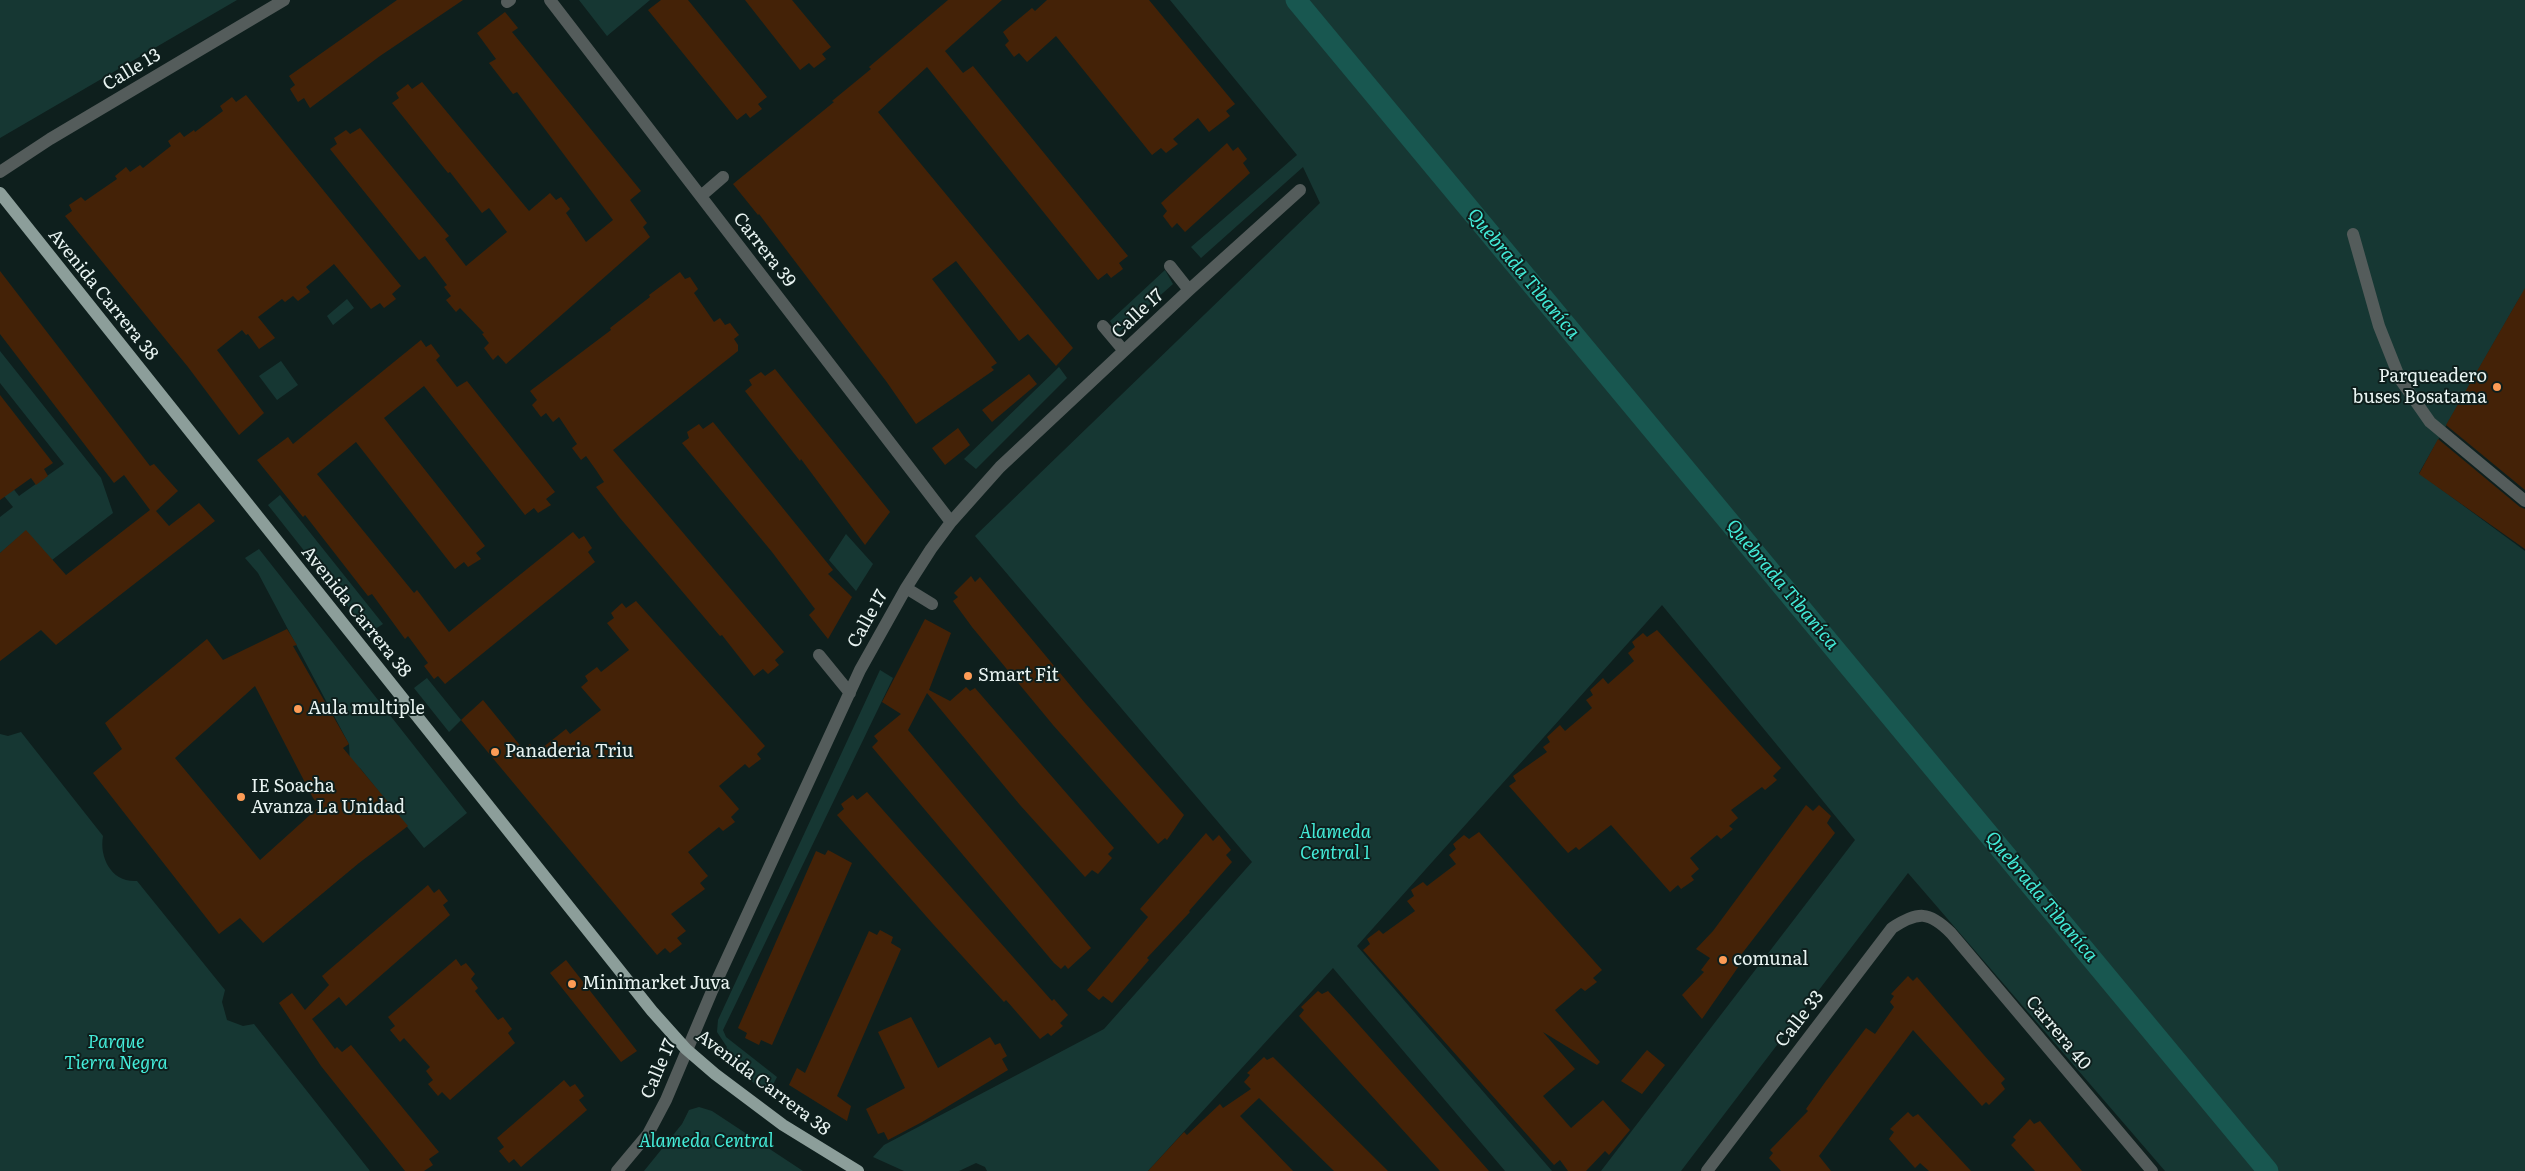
<!DOCTYPE html>
<html>
<head>
<meta charset="utf-8">
<style>
  body { margin:0 }
  canvas { display:block; background:#0e1f1d }
</style>
</head>
<body>
<canvas width="2525" height="1171"></canvas>
<script>
const context = document.querySelector('canvas').getContext('2d');
context.lineJoin = 'round';
function fillPath(path, color) { context.fillStyle = color; context.fill(path, 'evenodd'); }
function stroke(path, color, width, dash) { context.strokeStyle = color; context.lineWidth = width; context.lineCap = dash ? 'butt' : 'round'; context.setLineDash(dash || []); context.stroke(path); }
function label(font, color, halo, rows, align = 'center') {
  context.font = font + ' Literata,serif'; context.lineWidth = 4; context.setLineDash([]); context.textBaseline = 'middle'; context.strokeStyle = halo; context.fillStyle = color; for (const [text, x, y, turn = 0] of rows) {
    context.save(); context.translate(x, y); context.rotate((+turn || 0) * Math.PI / 180); context.textAlign = isNaN(turn) ? turn : align; if (halo) context.strokeText(text, 0, 0); context.fillText(text, 0, 0); context.restore();
  }
}
const green = new Path2D(`
  M0,0H237L0,138Z
  M579,0H650L607,36Z
  M1170,0H2525V300L2520,297L2419,473L2525,551V1171H2165L1908,873L1681,1171H1601L1855,840L1662,605L1357,946L1552,1171H1505L1333,968L1148,1171H987L985,1167L976,1163L959,1171H904L873,1157L884,1145L1104,1029L1252,862L975,536L1320,203L1303,167L1201,258L1191,247L1297,155Z
  M1165,270L1173,284L1118,333L1110,321Z
  M347,299L354,308L333,325L327,316Z
  M0,351L101,478L113,513L52,560L26,531L0,553V517L13,507L0,491V472L19,496L64,464L0,383Z
  M281,361L298,385L277,400L259,376Z
  M1059,367L1067,378L976,469L964,459Z
  M280,495L383,624L369,633L268,505Z
  M846,534L873,564L856,591L829,560Z
  M259,549L467,813L424,848L360,768L350,764L349,744L258,573L245,558Z
  M880,670L893,678L723,1030L726,1037L777,1077L768,1094L722,1058L727,1047L717,1032L718,1020Z
  M427,678L461,720L449,732L414,688Z
  M21,732L103,836C99,858 112,883 137,881L225,990L222,1002L227,1020L243,1026L254,1024L370,1171H0V734L8,736Z
  M699,1107L712,1111L803,1171H644L682,1124L689,1110Z`);
const canal = new Path2D(`
  M1296,0L2268,1171`);
const building = new Path2D(`
  M397,0H463L380,56L310,108L304,98L298,102L290,89L295,85L289,76Z
  M661,0H688L767,97L758,104L762,109L750,118L746,113L737,120L648,10Z
  M745,0H792L831,47L822,54L826,59L814,68L809,63L800,70Z
  M948,0H1002L945,51L963,73L973,66L1128,256L1119,263L1123,269L1111,278L1107,273L1098,280L927,67L878,112L1073,348L1056,366L1028,334L1019,341L956,261L932,279L997,363L991,367L994,370L916,424L886,381L759,214L758,215L733,184L834,102L832,101L871,69L869,67Z
  M1047,0H1149L1235,104L1226,111L1230,116L1209,132L1198,118L1173,139L1178,144L1166,153L1161,148L1152,155L1056,36L1027,62L1019,53L1014,57L1005,45L1009,41L1003,32L1032,8L1035,11Z
  M505,12L518,28L512,32L641,191L630,200L647,223L643,227L650,237L506,364L498,355L493,360L484,348L489,343L482,334L484,333L460,308L456,312L446,300L451,296L444,287L447,285L425,256L419,260L330,149L337,144L334,138L346,130L350,134L360,128L449,236L445,239L466,266L507,232L489,208L482,213L450,172L448,173L392,103L399,98L396,93L408,84L412,89L422,82L529,211L550,193L556,200L561,197L570,209L566,213L586,242L613,220L517,92L513,94L489,63L496,59L477,33Z
  M246,95L401,286L392,294L396,299L384,308L380,303L371,309L334,264L306,287L310,292L298,301L293,296L285,302L282,299L258,317L275,338L259,349L248,334L246,335L242,330L217,350L264,413L239,435L188,367L65,216L72,211L69,205L81,197L85,201L117,179L115,176L126,167L130,172L140,165L143,168L171,146L168,141L180,132L184,137L194,130L195,132L223,111L220,106L232,97L236,102Z
  M1227,143L1233,151L1238,147L1247,159L1243,163L1250,173L1185,232L1177,223L1172,228L1163,216L1167,211L1161,203Z
  M0,271L150,466L154,464L178,491L156,511L169,526L199,503L215,521L56,645L41,630L0,661V553L26,530L66,575L150,510L124,475L114,483L0,334Z
  M680,272L685,279L690,277L698,289L694,293L714,322L720,318L725,325L730,323L739,335L734,339L738,345V351L613,450L784,652L775,660L779,665L768,674L763,669L754,676L722,635L720,636L620,518L596,487L604,482L596,470L586,456L581,460L572,448L577,444L559,417L553,422L546,413L541,417L532,405L537,400L530,391L611,330L610,328L650,297L649,295Z
  M2525,288V490L2446,425Z
  M421,340L426,347L431,344L440,356L436,360L457,387L467,381L555,492L546,499L551,505L538,513L534,508L525,515L424,386L384,418L485,546L476,553L481,559L468,567L464,562L455,569L356,442L317,474L414,593L417,590L449,632L573,532L579,539L584,536L592,548L588,552L595,562L445,684L438,676L434,679L424,666L428,663L408,636L405,639L372,594L368,596L305,515L303,517L257,460L288,437L293,444Z
  M775,369L890,512L865,545L801,459L800,461L745,391L752,385L749,380L761,372L765,376Z
  M1029,374L1037,384L992,422L982,410Z
  M0,395L53,463L44,469L48,476L36,485L31,478L0,500Z
  M713,422L833,570L828,574L852,597L828,639L809,615L815,609L772,552L682,443L689,438L687,432L699,424L703,429Z
  M958,428L970,445L945,465L932,448Z
  M2438,439L2520,507L2525,509V549L2419,474Z
  M971,576L975,582L980,577L1085,703L1184,815L1167,840L1165,838L1158,844L1053,725L972,627L953,601L958,597L954,593Z
  M636,601L765,746L757,754L761,759L749,768L745,764L719,786L739,809L731,817L735,822L723,831L719,827L688,852L708,876L700,883L705,889L671,914L686,931L677,938L682,944L670,953L665,948L657,955L461,720L483,700L523,749L530,744L537,752L566,729L570,734L601,710L581,687L588,681L585,676L597,667L601,672L629,650L607,623L614,618L611,613L622,603L626,608Z
  M925,619L951,633L929,690L950,701L966,687L970,691L975,688L1114,848L1108,854L1112,858L1098,874L1092,870L1085,877L1020,805L927,693L908,730L1091,948L1068,969L1065,965L1061,969L1054,963L872,747L878,741L874,736L901,714L882,702Z
  M287,629L297,645L293,646L349,744L343,748L408,826L359,863L263,943L240,918L219,934L93,773L122,749L105,723L207,639L223,660ZM255,686L313,798L320,806L260,860L175,758Z
  M1657,630L1781,768L1773,776L1777,780L1765,790L1762,787L1731,810L1738,818L1729,826L1733,829L1721,839L1717,835L1690,858L1699,869L1691,876L1694,880L1681,889L1678,885L1670,892L1611,825L1579,850L1576,847L1568,853L1509,786L1516,781L1513,776L1547,752L1543,747L1550,742L1547,737L1560,725L1565,731L1592,708L1586,700L1593,695L1590,690L1603,678L1608,684L1634,661L1628,653L1635,647L1632,642L1643,633L1647,637Z
  M867,792L1052,1001L1054,999L1068,1015L1060,1023L1063,1026L1051,1036L1048,1033L1040,1039L1006,1000L1004,1002L933,924L837,815L844,809L841,804L853,795L857,800Z
  M1806,805L1813,811L1819,805L1831,816L1827,823L1835,833L1737,960L1741,963L1702,1019L1682,995L1704,972L1701,970L1710,958L1696,949L1713,931Z
  M1479,832L1602,970L1593,978L1597,982L1585,991L1581,988L1555,1010L1600,1062L1597,1065L1543,1032L1575,1069L1543,1096L1571,1128L1603,1100L1630,1130L1609,1155L1605,1151L1586,1171H1568L1560,1160L1554,1165L1363,950L1370,944L1367,939L1379,930L1383,934L1415,911L1407,901L1414,896L1411,890L1423,882L1427,886L1456,864L1449,855L1456,849L1453,844L1464,835L1469,839Z
  M1206,833L1213,841L1219,835L1231,850L1226,855L1232,862L1189,911L1190,912L1147,958L1149,960L1112,1003L1103,996L1099,1000L1087,990L1148,917L1140,909Z
  M828,850L852,863L772,1045L761,1040L759,1045L745,1038L747,1033L738,1028L816,851L825,855Z
  M428,885L434,893L439,889L448,901L443,905L450,915L346,1006L339,997L312,1019L335,1049L337,1047L342,1052L351,1045L439,1152L429,1159L433,1165L424,1171H405L321,1066L279,1003L292,993L305,1010L329,985L322,976Z
  M880,930L893,937L891,943L901,949L837,1096L851,1106L847,1121L789,1085L797,1068L805,1073L869,931L877,935Z
  M456,959L461,966L466,963L475,974L471,979L478,988L475,991L498,1020L503,1017L512,1029L508,1033L515,1043L450,1100L442,1092L438,1096L428,1084L433,1080L426,1071L430,1067L404,1038L400,1042L390,1030L395,1026L388,1017Z
  M566,960L637,1051L621,1062L550,973Z
  M1908,976L1913,981L1917,977L1983,1054L2005,1079L2001,1083L2005,1089L1989,1105L1986,1102L1982,1106L1913,1030L1819,1156L1831,1171H1781L1769,1158L1773,1153L1770,1150L1808,1111L1806,1109L1826,1081L1866,1028L1875,1034L1894,1007L1890,1002L1894,996L1891,994Z
  M1318,991L1322,994L1328,991L1351,1016L1489,1171H1440L1299,1016L1304,1010L1301,1007Z
  M911,1017L938,1068L990,1037L995,1045L1000,1043L1007,1056L1002,1059L1008,1070L922,1122L888,1140L884,1132L878,1134L866,1109L905,1088L878,1032Z
  M1647,1050L1665,1065L1642,1094L1621,1081Z
  M1264,1057L1267,1060L1273,1057L1388,1171H1334L1259,1098L1240,1116L1293,1171H1148L1184,1132L1187,1135L1220,1104L1223,1108L1251,1089L1244,1082L1250,1075L1247,1073Z
  M564,1080L570,1087L575,1084L584,1096L579,1100L587,1110L521,1167L514,1159L509,1163L499,1151L504,1147L497,1138Z
  M1908,1112L1913,1117L1918,1114L1971,1171H1929L1920,1163L1915,1168L1889,1139L1894,1132L1890,1129Z
  M2030,1119L2034,1124L2040,1121L2082,1171H2035L2011,1145L2016,1140L2013,1137Z`);
const minor = new Path2D(`
  M550,0L951,522
  M507,2L510,0
  M0,172L50,139L284,0
  M701,196L723,177
  M2353,234L2379,326L2400,379L2430,422L2525,501
  M1170,266L1189,290
  M1103,326L1124,351
  M906,588L932,604
  M819,655L850,693
  M617,1171L648,1134L666,1100L712,991L860,670L906,588L931,549L951,522L1000,467L1189,290L1300,190
  M1707,1171L1892,928C1918,911 1929,911 1951,933L2152,1171`);
const major = new Path2D(`
  M0,193L652,1011L686,1049L715,1074L783,1125L858,1171`);
const markers = [
  [2497,387,5,"#fd9c56"],
  [968,676,5,"#fd9c56"],
  [298,709,5,"#fd9c56"],
  [495,752,5,"#fd9c56"],
  [241,797,5,"#fd9c56"],
  [1723,960,5,"#fd9c56"],
  [572,984,5,"#fd9c56"]
];
const streetNames = [
  ["Calle 13",132,70,-31],
  ["Carrera 39",764,250,52],
  ["Avenida Carrera 38",103,295,51],
  ["Calle 17",1138,314,-43],
  ["Avenida Carrera 38",356,612,51],
  ["Calle 17",868,619,-61],
  ["Calle 33",1800,1019,-52],
  ["Carrera 40",2058,1033,50],
  ["Calle 17",659,1069,-67],
  ["Avenida Carrera 38",763,1083,37]
];
const poiNames = [
  ["Parqueadero",2487,377,"right"],
  ["buses Bosatama",2487,398,"right"],
  ["Smart Fit",978,676],
  ["Aula multiple",308,709],
  ["Panaderia Triu",505,752],
  ["IE Soacha",251,787],
  ["Avanza La Unidad",251,808],
  ["comunal",1733,960],
  ["Minimarket Juva",582,984]
];
const parkNames = [
  ["Alameda",1335,833],
  ["Central 1",1335,854],
  ["Parque",116,1043],
  ["Tierra Negra",116,1064],
  ["Alameda Central",706,1142]
];
const waterNames = [
  ["Quebrada Tibaníca",1523,274,50],
  ["Quebrada Tibaníca",1782,585,50],
  ["Quebrada Tibaníca",2041,897,50]
];
fillPath(green, '#163733');
stroke(canal, '#185750', 21);
fillPath(building, '#442207');
stroke(minor, '#545c5b', 12);
stroke(major, '#8c9e9a', 12);
for (const [x, y, r, color] of markers) { const dot = new Path2D(); dot.arc(x, y, r, 0, 2 * Math.PI); context.fillStyle = color; context.fill(dot); stroke(dot, '#0e1f1d', 2); }
label('18px', '#e8f3f1', '#0e1f1d', streetNames);
label('18px', '#e8f3f1', '#0e1f1d', poiNames, 'left');
label('italic 18px', '#44ebd8', '#0e1f1d', parkNames);
label('italic 19px', '#42ead7', '#0e1f1d', waterNames);
</script>
</body>
</html>
